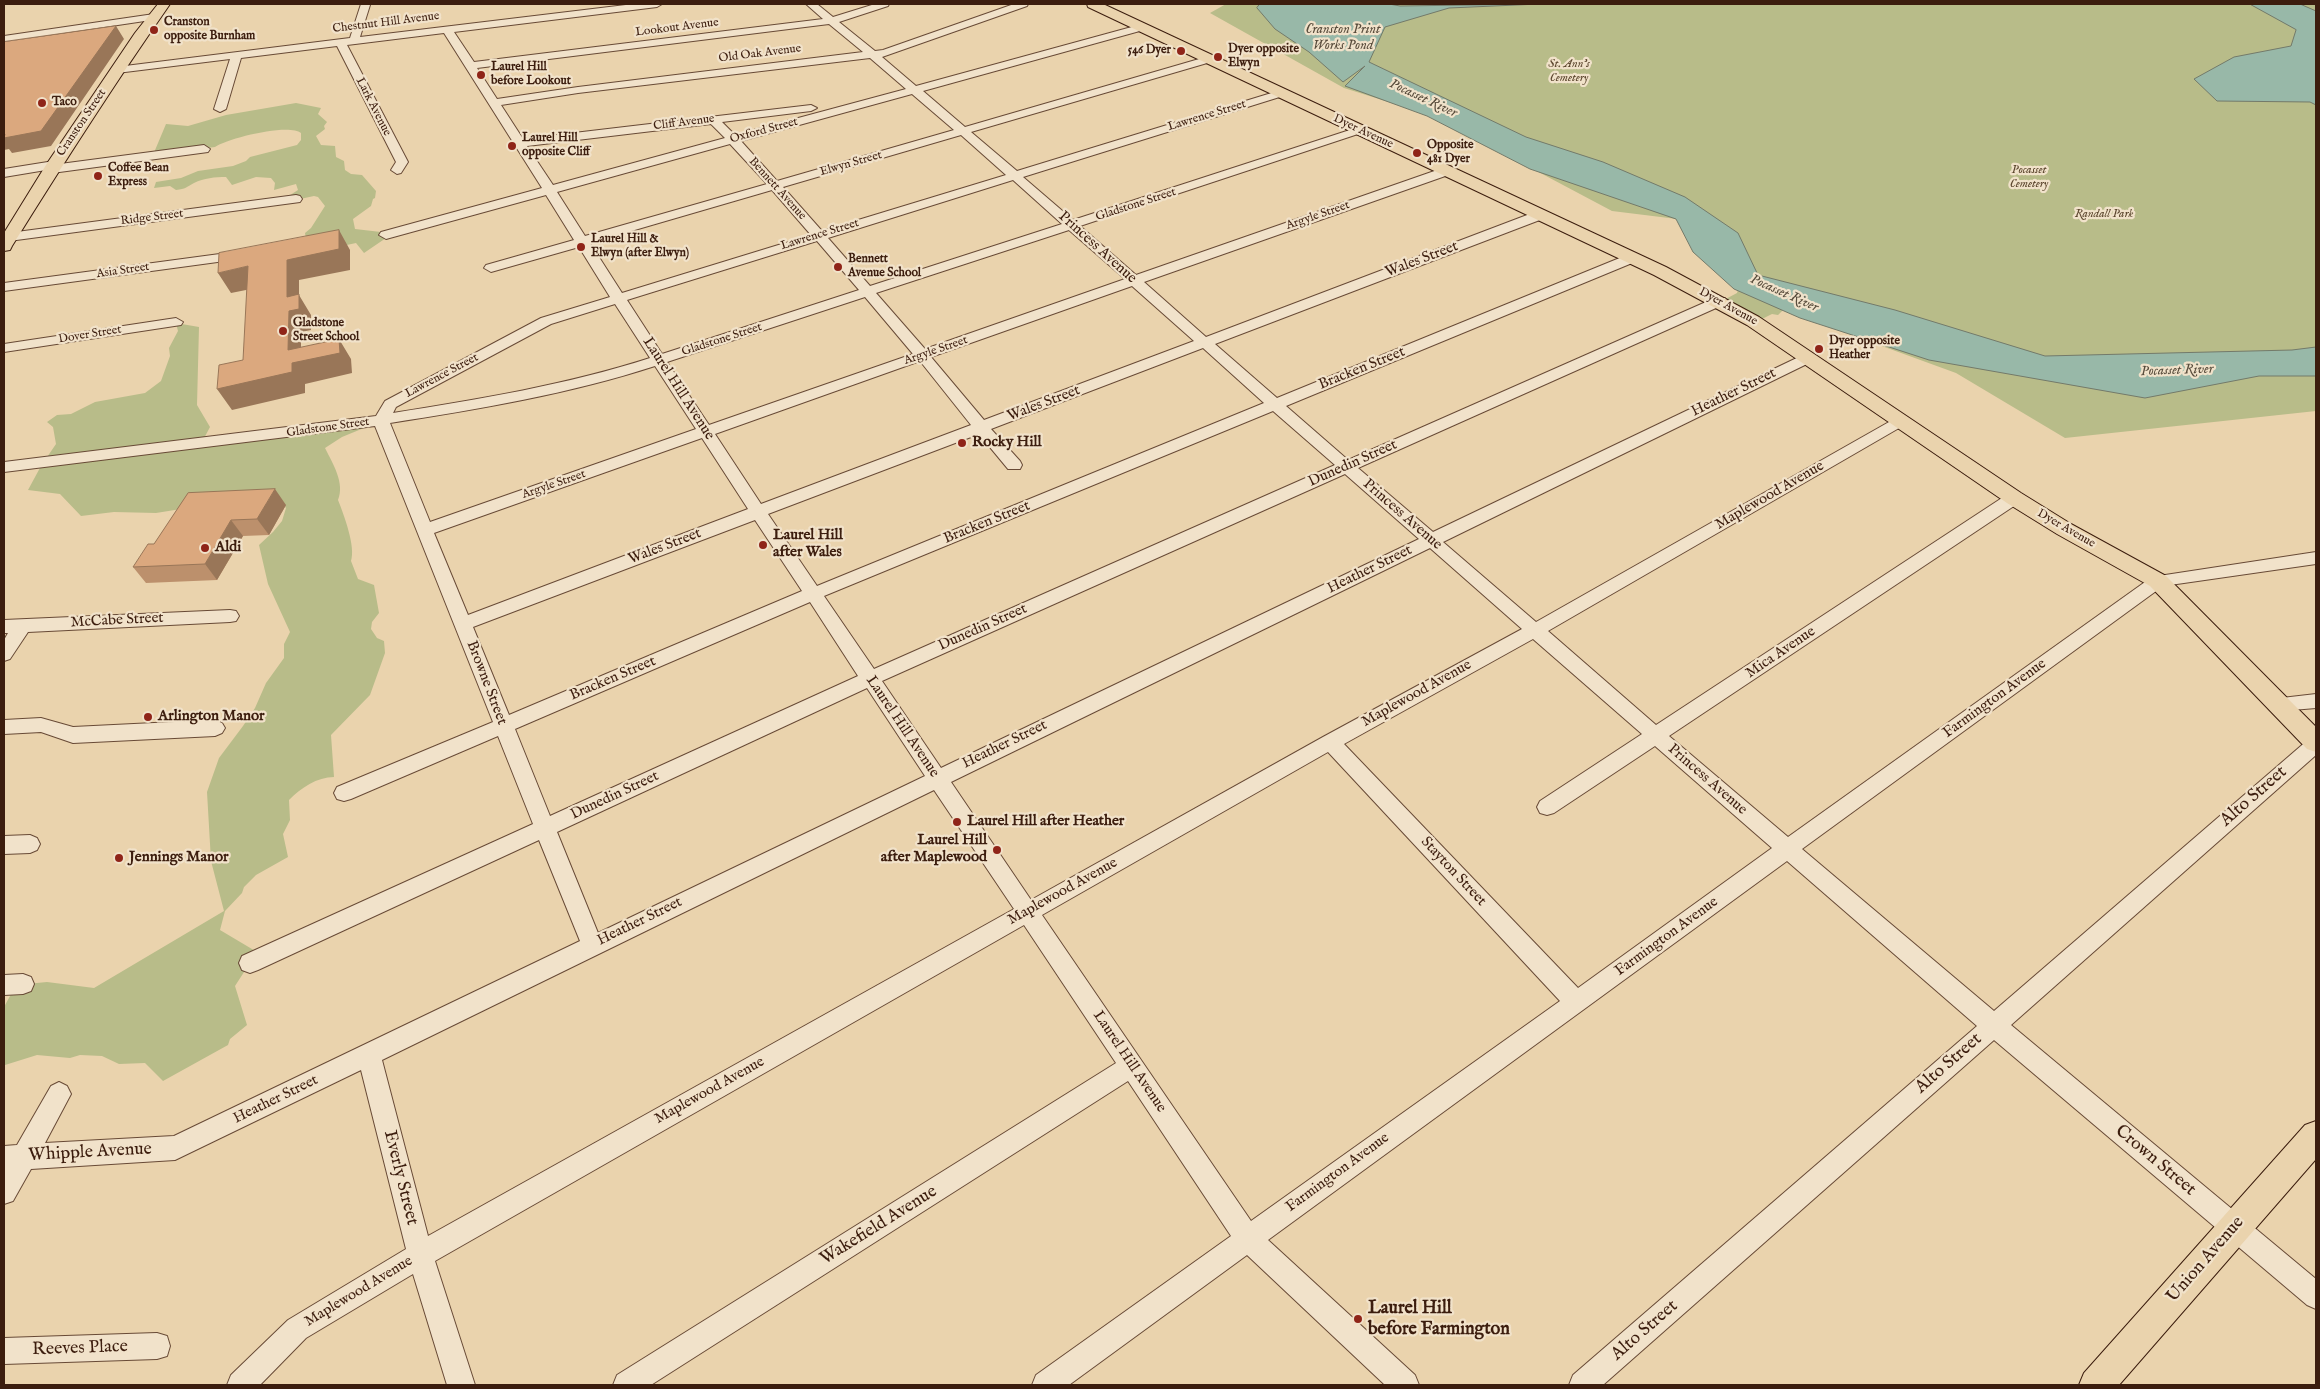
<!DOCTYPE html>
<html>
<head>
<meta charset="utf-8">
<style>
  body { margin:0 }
  #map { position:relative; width:2320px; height:1389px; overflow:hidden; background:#ead3ad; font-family:"IM FELL English",serif }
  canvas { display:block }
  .frame { position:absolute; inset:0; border:5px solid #3c1d0e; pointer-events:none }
</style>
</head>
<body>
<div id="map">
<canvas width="2320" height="1389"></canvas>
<div class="frame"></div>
</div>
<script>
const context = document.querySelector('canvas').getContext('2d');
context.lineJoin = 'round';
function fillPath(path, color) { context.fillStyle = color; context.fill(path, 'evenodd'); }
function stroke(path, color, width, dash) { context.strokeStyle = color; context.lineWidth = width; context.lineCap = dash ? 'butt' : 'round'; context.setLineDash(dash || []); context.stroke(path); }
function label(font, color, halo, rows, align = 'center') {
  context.font = font + ' "IM FELL English",serif'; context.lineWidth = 4.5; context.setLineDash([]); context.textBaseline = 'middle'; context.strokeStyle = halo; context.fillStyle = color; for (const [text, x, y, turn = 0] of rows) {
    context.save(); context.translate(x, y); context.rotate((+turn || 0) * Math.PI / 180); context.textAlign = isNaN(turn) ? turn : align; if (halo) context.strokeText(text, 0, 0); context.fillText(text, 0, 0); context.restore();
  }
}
const green = new Path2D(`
  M1226,4H2316V411L2065,438L1956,373L1783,310L1778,315L1772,314L1756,322L1720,302L1737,293L1738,289L1695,244L1677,219L1612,211L1433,116L1344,88L1210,13Z
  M296,103L321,108L318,114L327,122L324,126L325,129L316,136L321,145L335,146L336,157L344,161L345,170L351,174L362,175L376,191L375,198L373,199L371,206L353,219L355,229L381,232L386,238L364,253L356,243L319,251L307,245L305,233L311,228L325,206L318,197L314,196L286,202L284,199L298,190L296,184L274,190L275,183L271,178L256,177L232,185L226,177C215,177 204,178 194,183C186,187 186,189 176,190L170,186L154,188L156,182L181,178L198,171L233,166L246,161L250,157L297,145L301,140V133C289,123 228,138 215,147L153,155L166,124L188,126L226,115Z
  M176,323L199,327L197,405L210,427L201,444L376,423L342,437L325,448C333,464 345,483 338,500C344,515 356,547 351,561L358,579L374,585L379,613L372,622L371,629L377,638L384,641L385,653L370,695L331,735L334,777C317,777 301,788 289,800L290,820L283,834L288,857L256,875L244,887L242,893L225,911L220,930L257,952L235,986L247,1025L230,1039L228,1045L163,1081L145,1063L119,1064L102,1056L80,1055L70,1058L37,1055L5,1065L4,1007L16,985L47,982L94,988L224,911L211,861L207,792L219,758L243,726L255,708L266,683L284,658V644L290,632L268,584L259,545L273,532L282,521L286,508L280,500L212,504L156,513L114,512L81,516L60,494L28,490L41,466L56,444L53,427L47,422L57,415L71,414L95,402L145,393L161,381L170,356L169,348L178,331Z`);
const water = new Path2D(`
  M1260,4H1389L1400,6L1539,4L1449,8L1385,27L1369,62L1526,137L1603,162L1685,197L1738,233L1758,275L1895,310L2045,356L2292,350L2316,347V376H2259L2145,398L1929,360L1800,318L1734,289L1693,252L1676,219L1530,169L1427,116L1345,86L1365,66L1343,82L1309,52L1275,29L1257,8Z
  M2250,4H2300L2316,11V105L2310,102L2217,101L2194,79L2234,57L2291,46L2296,30Z`);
const minor = new Path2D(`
  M361,4L370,5L360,37L634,4H662L657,7L454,32L474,62L823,19L806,4H817L833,17L875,4H889L888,6L839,22L875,51L883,50L1014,4H1028L1027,6L882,57L916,86L1139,25H1147L1148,27L1147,29L923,91L965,127L1206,57L1210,56L1215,59L1214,61L971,132L1017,171L1278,91L1282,90L1288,93L1286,95L1023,177L1073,220L1356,128H1364L1366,130L1364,132L1080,226L1136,275L1443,168L1447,167L1453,171L1451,174L1144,282L1206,337L1535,212H1545L1546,215L1545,218L1215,344L1277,398L1627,255H1637L1639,258L1637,261L1286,406L1348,460L1715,298H1725L1727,301L1725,304L1358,468L1433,532L1803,355H1813L1815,358L1813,361L1443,542L1536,622L1896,418H1906L1909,421L1906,424L1548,631L1656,725L2008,494H2020L2022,498L2020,502L1669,736L1788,837L2152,577L2316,552V564L2163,586L1802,849L1994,1011L2309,739L2316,736V755L2011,1025L2316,1279V1309L2307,1305L1994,1040L1603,1385H1569L1573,1375L1977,1026L1787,861L1268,1240L1415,1375L1419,1385H1385L1247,1255L1069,1385H1032L1036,1375L1231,1236L1128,1081L651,1385H613L617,1375L1116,1063L1024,925L435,1261L475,1385H447L413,1274L306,1338L260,1385H227L231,1375L288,1320L406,1249L361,1070L175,1160L31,1169L13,1201L4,1204V1146L17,1145L51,1086L59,1082L67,1086L71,1094L45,1143L174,1136L580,941L539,840L258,970L250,973L242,970L239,963L242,956L533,824L498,736L351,799L344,801L337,799L334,793L337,787L493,722L375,426L4,472V462L376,416L385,401L541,318L610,297L579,247L491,272L484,268L486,265L574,240L546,195L386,239L379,235L381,232L542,188L444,33L347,45L408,162L401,173L397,174L391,170L396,162L337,46L241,58L226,109L220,112L214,109L230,59L117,73L112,70L117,67L350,38ZM829,24L863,52L578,87L497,99L477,68ZM870,58L906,89L735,135L722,122L811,111L817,108L811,105L523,139L501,105L578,93ZM912,94L954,130L777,181L741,141ZM711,124L725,138L553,185L527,146ZM961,135L1006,175L822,231L783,187ZM730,144L767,184L585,236L557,192ZM1013,180L1062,224L870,286L828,238ZM772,190L811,235L622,293L590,243ZM1069,230L1125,279L925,349L876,293ZM817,241L859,290L662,354L627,300ZM1132,286L1194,341L984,420L931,357ZM865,297L913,354L709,425L667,362ZM615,304L650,358C566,385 480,399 393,413L396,407L551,324ZM1203,348L1264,403L817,586L768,514L979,434L1008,469H1020L1022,465L1020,461L991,429ZM920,361L971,425L761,504L715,434ZM655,366L696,429L430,522L390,423C479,409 569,394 655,366ZM1273,411L1335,465L874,669L824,596ZM702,438L748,509L468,615L434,533ZM1345,474L1419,539L941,768L882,681ZM755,520L802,591L509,715L473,627ZM1430,548L1522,629L1323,737L1031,900L951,782ZM810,602L858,676L550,816L515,729ZM1533,639L1642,734L1540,801L1537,807L1540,813L1547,815L1554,813L1655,746L1772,848L1578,988L1344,744ZM867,688L925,776L598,933L557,832ZM1328,752L1560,1001L1251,1221L1042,915ZM934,790L1014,909L428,1236L382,1060Z
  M154,14L158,15V19L4,42V36Z
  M204,145L210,149L208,152L52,173L46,170L4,177V169L54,161L60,164Z
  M296,195L300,196L302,199L300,202L9,241L4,239V234L9,233Z
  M242,251L247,252L249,255L247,258L4,291V283Z
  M176,318L183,322L181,325L4,352V344Z
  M230,610L236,611L239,616L236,621L230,622L28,632L10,659L4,661V640L8,633H4V620Z
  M2316,694V708L2280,711L2273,709L2271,704L2273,699Z
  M41,718L73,727L215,720L222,723L225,728L222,733L215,736L73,743L41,732L4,734V720Z
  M30,835L37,838L40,844L37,850L30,853L4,854V836Z
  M23,974L31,977L34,984L31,991L23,994L4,995V975Z
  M157,1333L167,1336L170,1346L167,1356L157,1359L4,1364V1338Z`);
const major = new Path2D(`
  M158,4H170C115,83 63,164 12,246L10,250L4,251V233L46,165L135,33Z
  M1087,4H1103L1666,267L1759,317L2021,493L2071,524L2166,576L2316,727V752L2307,749L2150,586L2057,534L2007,503L1747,325L1654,275L1088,7Z
  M2316,1121V1159L2119,1385H2079L2084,1373L2305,1125Z`);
const wall = new Path2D(`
  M188,493L286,505L269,535L243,536L217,580L146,583L133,567L154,544Z`);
const shadedWall = new Path2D(`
  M116,26L124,39L51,146L12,153L9,149L4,150V134Z
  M339,230L350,250V270L299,280V295L311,315V330L301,332V361L339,339L351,359L352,373L305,384V393L232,410L217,389L288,350L287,297V260Z
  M248,266L261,287L231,293L218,273Z
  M275,489L286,505L269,535L257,519Z
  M231,520L243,536L217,580L205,564Z`);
const building = new Path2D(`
  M116,26L41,131L4,138L5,134H4V42Z
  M339,230V249L287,260V297L299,294V309L289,311L288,350L339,339L340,353L292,363V372L217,389L219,365L243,360L248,266L218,273L219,253Z
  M275,489L257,519L231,520L205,564L133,567L148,544H154L188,493Z`);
const markers = [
  [154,30,5,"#8f2418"],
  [1181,51,5,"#8f2418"],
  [1218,57,5,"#8f2418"],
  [481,75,5,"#8f2418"],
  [42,103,5,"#8f2418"],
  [512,146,5,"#8f2418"],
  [1417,153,5,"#8f2418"],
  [98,176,5,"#8f2418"],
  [581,247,5,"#8f2418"],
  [838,267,5,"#8f2418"],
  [283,331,5,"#8f2418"],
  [1819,349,5,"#8f2418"],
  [962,443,5,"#8f2418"],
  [763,545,5,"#8f2418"],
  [205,548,5,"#8f2418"],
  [148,717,5,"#8f2418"],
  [957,822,5,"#8f2418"],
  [997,850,5,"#8f2418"],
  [119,858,5,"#8f2418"],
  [1358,1319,5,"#8f2418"]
];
const farPoinames = [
  ["Cranston",164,23],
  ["opposite Burnham",164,37],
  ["Dyer opposite",1228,50],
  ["Elwyn",1228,64],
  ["546 Dyer",1171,51,"right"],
  ["Laurel Hill",491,68],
  ["before Lookout",491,82],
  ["Taco",52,103],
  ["Laurel Hill",522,139],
  ["opposite Cliff",522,153],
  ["Opposite",1427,146],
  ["481 Dyer",1427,160],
  ["Coffee Bean",108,169],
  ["Express",108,183],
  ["Laurel Hill &",591,240],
  ["Elwyn (after Elwyn)",591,254],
  ["Bennett",848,260],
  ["Avenue School",848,274],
  ["Gladstone",293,324],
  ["Street School",293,338],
  ["Dyer opposite",1829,342],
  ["Heather",1829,356]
];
const farStreetnames = [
  ["Chestnut Hill Avenue",386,23,-7],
  ["Lookout Avenue",677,28,-7],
  ["Old Oak Avenue",760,54,-7],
  ["Lark Avenue",373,107,63],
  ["Lawrence Street",1207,116,-17],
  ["Cranston Street",82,123,-56],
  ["Cliff Avenue",684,123,-7],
  ["Oxford Street",764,131,-15],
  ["Dyer Avenue",1363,132,25],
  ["Elwyn Street",851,164,-16],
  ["Bennett Avenue",777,189,48],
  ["Gladstone Street",1136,205,-18],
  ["Argyle Street",1318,216,-19],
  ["Ridge Street",152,218,-7],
  ["Lawrence Street",820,235,-17],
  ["Asia Street",123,271,-8],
  ["Dyer Avenue",1728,307,29],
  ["Dover Street",90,335,-9],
  ["Gladstone Street",722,340,-18],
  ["Argyle Street",936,351,-19],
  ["Lawrence Street",442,376,-28],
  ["Gladstone Street",328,428,-8],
  ["Argyle Street",554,485,-19],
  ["Dyer Avenue",2066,529,30]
];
const farParknames = [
  ["St. Ann's",1569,65],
  ["Cemetery",1569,79],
  ["Pocasset",2029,171],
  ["Cemetery",2029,185],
  ["Randall Park",2104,215]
];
const farWaternames = [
  ["Cranston Print",1343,30],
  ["Works Pond",1343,46],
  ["Pocasset River",1423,99,25],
  ["Pocasset River",1784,294,24],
  ["Pocasset River",2177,371,-2]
];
const streetNames = [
  ["Princess Avenue",1097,248,42],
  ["Wales Street",1422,260,-21],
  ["Bracken Street",1362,369,-22],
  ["Laurel Hill Avenue",678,389,57],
  ["Heather Street",1734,393,-26],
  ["Wales Street",1044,404,-21],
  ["Dunedin Street",1353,464,-24],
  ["Maplewood Avenue",1770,496,-30],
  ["Princess Avenue",1402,515,41],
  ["Bracken Street",987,523,-22],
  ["Wales Street",665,547,-21],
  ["Heather Street",1370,570,-26],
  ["McCabe Street",117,621,-3],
  ["Dunedin Street",983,628,-24],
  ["Mica Avenue",1781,653,-34],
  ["Bracken Street",613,679,-23],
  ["Browne Street",486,683,69],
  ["Maplewood Avenue",1417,694,-29],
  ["Farmington Avenue",1995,699,-36],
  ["Laurel Hill Avenue",902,727,56],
  ["Heather Street",1005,745,-26],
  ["Princess Avenue",1707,780,41],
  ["Dunedin Street",615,796,-25],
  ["Stayton Street",1453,872,47],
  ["Maplewood Avenue",1063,892,-29],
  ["Heather Street",640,922,-26],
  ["Farmington Avenue",1667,937,-36],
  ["Laurel Hill Avenue",1129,1062,56],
  ["Maplewood Avenue",710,1091,-29],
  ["Heather Street",276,1100,-26],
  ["Farmington Avenue",1338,1173,-36],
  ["Maplewood Avenue",359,1292,-31]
];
const poiNames = [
  ["Rocky Hill",972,443],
  ["Laurel Hill",773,536],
  ["after Wales",773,553],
  ["Aldi",215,548],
  ["Arlington Manor",158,717],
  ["Laurel Hill after Heather",967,822],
  ["Laurel Hill",987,841,"right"],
  ["after Maplewood",987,858,"right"],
  ["Jennings Manor",129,858]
];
const nearStreetnames = [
  ["Alto Street",2254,797,-41],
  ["Alto Street",1949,1064,-41],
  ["Whipple Avenue",90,1153,-3],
  ["Crown Street",2155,1161,40],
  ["Everly Street",400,1178,76],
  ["Wakefield Avenue",879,1226,-32],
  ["Union Avenue",2206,1260,-49],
  ["Alto Street",1645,1331,-41],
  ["Reeves Place",80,1349,-2]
];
const nearPoinames = [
  ["Laurel Hill",1368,1309],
  ["before Farmington",1368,1330]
];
fillPath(green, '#b8bc89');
fillPath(water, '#98b8a8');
stroke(water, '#737a6a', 1);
stroke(minor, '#684a36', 2);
stroke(major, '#3c1d0e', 2);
fillPath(minor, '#f1e2ca');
fillPath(major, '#ead3ad');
fillPath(wall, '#bc906c');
fillPath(shadedWall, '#997658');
fillPath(building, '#dba87e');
stroke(building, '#997658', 1);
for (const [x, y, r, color] of markers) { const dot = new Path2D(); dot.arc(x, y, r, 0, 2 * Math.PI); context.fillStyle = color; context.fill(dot); stroke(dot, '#f1e2ca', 2); }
label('bold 12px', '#3c1d0e', '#f1e2ca', farPoinames, 'left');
label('12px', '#3c1d0e', '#f1e2ca', farStreetnames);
label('italic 12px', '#5b452d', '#f1e2ca', farParknames);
label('italic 14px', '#584c3c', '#f1e2ca', farWaternames);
label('15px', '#3c1d0e', '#f1e2ca', streetNames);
label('bold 15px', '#3c1d0e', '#f1e2ca', poiNames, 'left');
label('18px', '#3c1d0e', '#f1e2ca', nearStreetnames);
label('bold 18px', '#3c1d0e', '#f1e2ca', nearPoinames, 'left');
</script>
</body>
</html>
